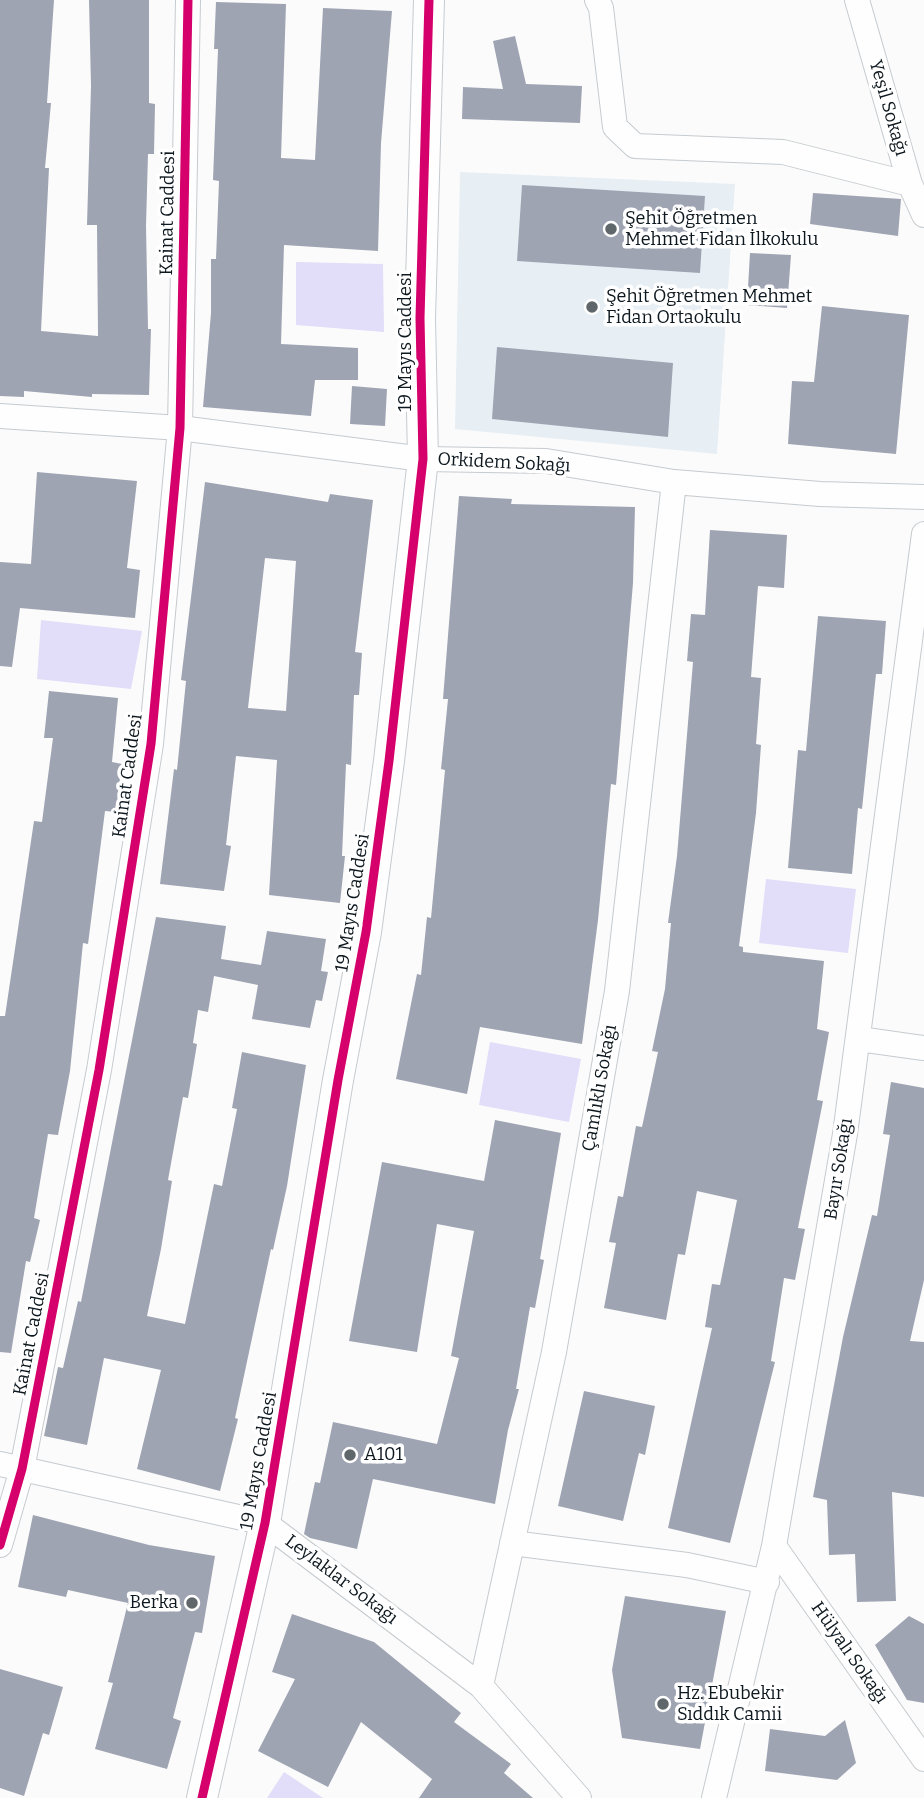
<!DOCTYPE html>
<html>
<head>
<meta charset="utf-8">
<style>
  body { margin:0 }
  canvas { display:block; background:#fbfbfb }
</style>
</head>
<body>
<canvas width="924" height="1798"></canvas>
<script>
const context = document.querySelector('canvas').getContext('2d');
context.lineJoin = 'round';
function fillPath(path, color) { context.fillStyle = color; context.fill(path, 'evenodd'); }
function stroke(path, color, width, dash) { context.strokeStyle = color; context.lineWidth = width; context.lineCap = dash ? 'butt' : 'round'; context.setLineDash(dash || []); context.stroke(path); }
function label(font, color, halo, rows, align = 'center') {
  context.font = font + ' Bitter,serif'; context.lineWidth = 7; context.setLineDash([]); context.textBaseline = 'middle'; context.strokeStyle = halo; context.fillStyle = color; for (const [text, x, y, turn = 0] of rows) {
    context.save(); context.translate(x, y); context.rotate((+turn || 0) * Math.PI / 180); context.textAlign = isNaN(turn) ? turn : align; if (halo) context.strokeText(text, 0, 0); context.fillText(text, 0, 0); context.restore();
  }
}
const built = new Path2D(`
  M460,172L735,184L717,454L455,429Z`);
const green = new Path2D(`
  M296,262L383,264L384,332L296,325Z
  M41,620L142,631L131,689L37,679Z
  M766,879L856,889L848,953L759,943Z
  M490,1042L581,1059L569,1122L479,1105Z
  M284,1772L323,1798H267Z`);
const building = new Path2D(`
  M0,0H54L47,103H51L45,168H49L41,331L98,336L97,225H87L91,86L89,0H149V103L155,104L154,154H148L146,226L148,329H151L149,395L92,394V397L24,391V397L0,396Z
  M216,2L286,4L281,158L315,160L323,8L392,11L381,143L378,251L284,245L281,344L358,348V380H315L311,416L203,407L211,313V259H216L219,181L213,180L218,49H214Z
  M515,36L526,84L582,86L580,123L462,119L463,87L503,89L493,41Z
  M522,185L705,196L700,273L517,261Z
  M813,193L901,199L898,236L810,224Z
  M750,253L791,255L787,308L747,305Z
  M822,306L909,315L896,454L788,444L792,381L814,382Z
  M497,347L673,363L668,437L492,419Z
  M352,386L387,389L385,426L350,424Z
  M37,472L137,481L127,568L140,570L135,618L20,608L12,667L0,666V562L31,564Z
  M205,482L328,502L330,494L373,500L355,652L362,653L359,695H354L351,765L346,764L342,856H345L340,903L269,895L277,760L236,756L226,845L231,846L224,891L160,884L174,769L177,770L186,681L181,680ZM265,558L296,561L286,711L248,708Z
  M459,496L512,499L511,504L635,507L633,583L616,785L611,784L598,920L582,1044L480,1027L467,1094L396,1079L417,974L421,975L427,917L431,918L445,770L441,769L448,699H443Z
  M710,530L787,535L784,588L758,586L751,677L761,678L756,744L761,745L756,813L739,946L743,947V952L824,961L817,1029L829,1032L817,1100L823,1101L798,1228L805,1229L795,1280L784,1278L771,1361L775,1362L730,1543L668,1528L712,1328L705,1327L712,1284L720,1285L737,1200L697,1191L685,1255L678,1254L666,1320L604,1308L616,1243L609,1242L618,1196L623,1197L636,1126L642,1127L658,1052L652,1051L665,989L671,923H668L677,856L693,662L687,661L691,614L705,615Z
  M818,616L886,621L882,674H876L862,809L858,808L852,874L788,868L798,750L806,751Z
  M49,691L118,698L112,762L122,764L116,812L105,811L88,944L83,943L70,1071L58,1135L48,1134L34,1218L40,1220L30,1262L26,1261L11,1353L0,1352V1016H5L34,821L42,822L53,738H44Z
  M156,917L226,926L221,959L261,965L267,931L326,939L321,971L328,972L322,1001L316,1000L310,1028L252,1019L258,985L214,976L208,1012L198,1010L193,1043L197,1044L188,1098L183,1097L168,1180L172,1181L161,1249L147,1316L185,1324L214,1184L222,1186L237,1109L232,1108L242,1052L306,1065L287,1186L273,1250L271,1249L235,1418L238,1419L220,1491L137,1469L161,1370L104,1358L87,1445L44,1436L58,1367L63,1368L78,1301L81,1302Z
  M891,1082L924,1088V1280L910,1341L924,1342V1497L892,1492L896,1601L857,1602L855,1554L829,1555L827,1500L813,1497L843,1337L872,1215L877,1216L890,1135L883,1134Z
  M495,1120L561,1133L540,1259L544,1260L535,1308L530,1307L516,1389H519L508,1430L495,1504L373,1479L357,1549L310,1538L304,1534L315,1482L320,1483L333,1422L437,1444L459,1358L451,1356L474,1231L437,1224L417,1352L349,1341L382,1162L484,1181Z
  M584,1391L655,1406L645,1455L639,1453L623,1521L558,1506Z
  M33,1515L149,1545L215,1556L202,1633L195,1632L173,1718L181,1721L167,1769L95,1749L113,1683L108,1682L128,1603L68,1590L66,1597L18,1587Z
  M625,1596L726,1611L700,1749L622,1738L612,1670Z
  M292,1614L374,1642L461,1713L454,1722L511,1764L504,1773L533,1798H419L432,1779L361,1722L328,1787L258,1751L295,1679L272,1672Z
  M909,1616L924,1624V1703L907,1700L875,1645Z
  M0,1669L63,1687L49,1735L43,1733L24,1796L0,1788Z
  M845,1720L856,1763L837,1780L765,1771L770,1729L825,1736Z`);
const minor = new Path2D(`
  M597,0L601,8L615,127L635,146L783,152L910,184
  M857,0L910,184L924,215
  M0,416L180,428L423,459L546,461L674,482L820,494L924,497
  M859,1039L924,1048
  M0,1464L265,1523L481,1686L579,1798
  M512,1543L687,1565L767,1582
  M0,1545L22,1469L99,1070L151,744L180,428L188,0
  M774,1546L924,1759
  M481,1686L554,1352L617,991L674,482
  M714,1798L774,1546L845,1134L924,534`);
const tertiary = new Path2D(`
  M202,1798L265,1523L338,1080L366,932L389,761L423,459L420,318L429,0`);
const cycleway = new Path2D(`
  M0,1545L22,1469L99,1070L151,744L180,428L188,0
  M202,1798L265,1523L338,1080L366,932L389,761L423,459L420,318L429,0`);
const markers = [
  [611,229,7,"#60676b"],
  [592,307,7,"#60676b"],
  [350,1455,7,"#60676b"],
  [192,1603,7,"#60676b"],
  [663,1704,7,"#60676b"]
];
const streetNames = [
  ["Yeşil Sokağı",888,108,74],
  ["Kainat Caddesi",168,213,-89],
  ["19 Mayıs Caddesi",406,342,-90],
  ["Orkidem Sokağı",504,463,3],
  ["Kainat Caddesi",128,776,-82],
  ["19 Mayıs Caddesi",353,903,-81],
  ["Çamlıklı Sokağı",600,1088,-80],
  ["Bayır Sokağı",839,1169,-81],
  ["Kainat Caddesi",32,1334,-79],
  ["19 Mayıs Caddesi",259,1461,-80],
  ["Leylaklar Sokağı",341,1580,37],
  ["Hülyalı Sokağı",849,1653,55]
];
const poiNames = [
  ["Şehit Öğretmen",625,219],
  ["Mehmet Fidan İlkokulu",625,240],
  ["Şehit Öğretmen Mehmet",606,297],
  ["Fidan Ortaokulu",606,318],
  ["A101",364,1455],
  ["Berka",178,1603,"right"],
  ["Hz. Ebubekir",677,1694],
  ["Sıddık Camii",677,1715]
];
fillPath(built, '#e7eff4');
fillPath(green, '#e2ddf9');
fillPath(building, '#9fa4b3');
stroke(minor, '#c6cbcf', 26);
stroke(tertiary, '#c6cbcf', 32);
stroke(minor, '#fefefe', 24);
stroke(tertiary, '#fefefe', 30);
stroke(cycleway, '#d6006c', 9);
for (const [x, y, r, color] of markers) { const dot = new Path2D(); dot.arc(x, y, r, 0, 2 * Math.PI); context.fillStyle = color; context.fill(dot); stroke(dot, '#fff', 2.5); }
label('18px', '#0d171e', '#fff', streetNames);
label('18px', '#0d171e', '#fff', poiNames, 'left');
</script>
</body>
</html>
